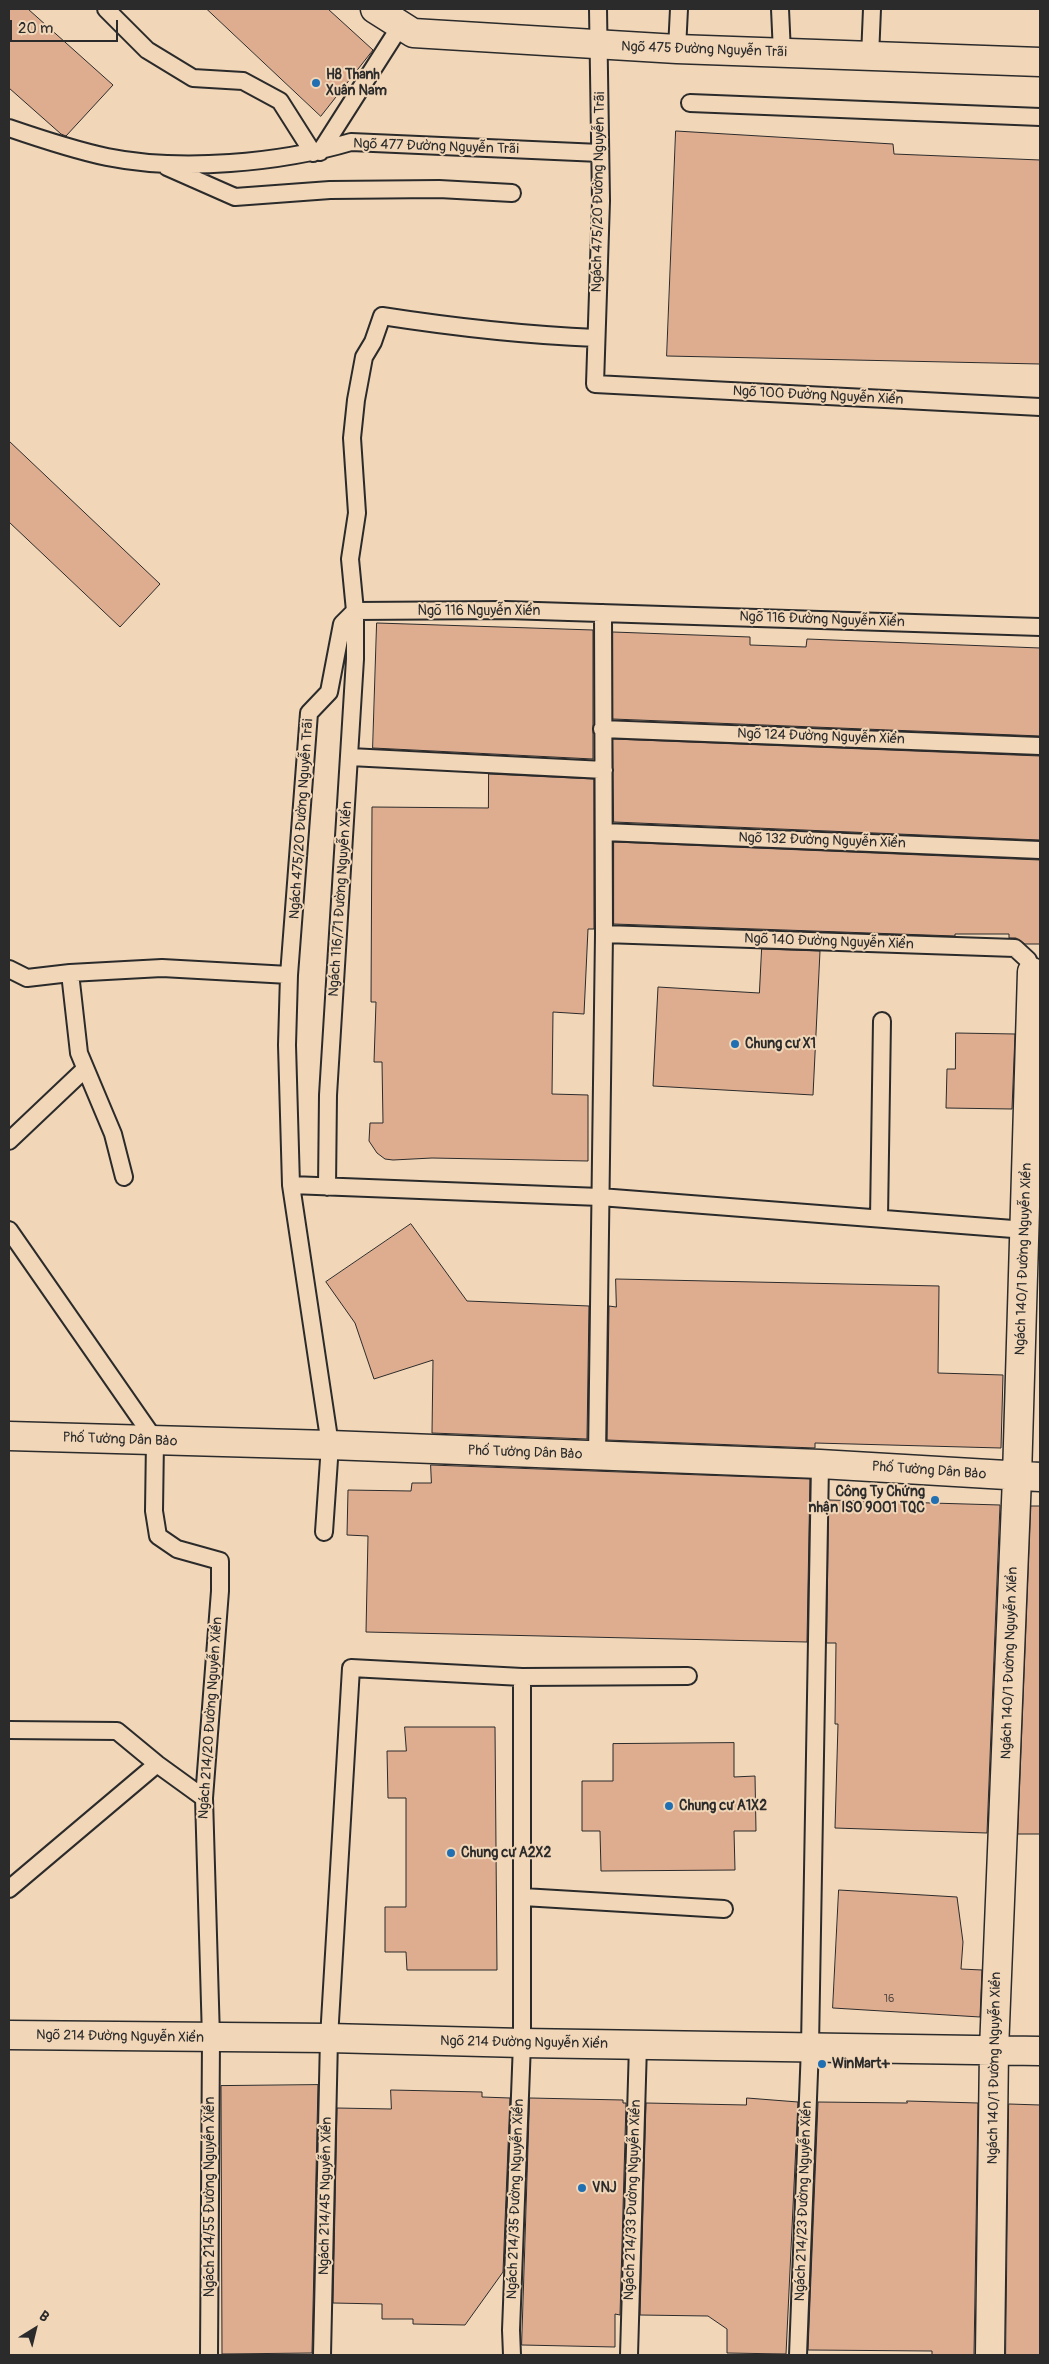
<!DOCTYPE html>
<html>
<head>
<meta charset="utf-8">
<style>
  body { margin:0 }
  #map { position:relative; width:1049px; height:2364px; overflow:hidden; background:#f1d6b8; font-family:Pangolin,sans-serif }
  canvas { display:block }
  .frame { position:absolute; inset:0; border:10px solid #2b2b2b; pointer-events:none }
  .north { position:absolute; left:10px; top:2304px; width:50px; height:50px; -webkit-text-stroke:4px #f1d6b8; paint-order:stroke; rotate:36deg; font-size:14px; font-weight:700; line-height:20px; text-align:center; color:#2b2b2b }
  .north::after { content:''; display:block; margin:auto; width:18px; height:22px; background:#2b2b2b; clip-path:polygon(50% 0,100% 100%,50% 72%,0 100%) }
  .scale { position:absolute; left:10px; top:20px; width:108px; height:22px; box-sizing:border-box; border:2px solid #2b2b2b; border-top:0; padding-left:6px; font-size:15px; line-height:18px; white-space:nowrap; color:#2b2b2b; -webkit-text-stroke:4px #f1d6b8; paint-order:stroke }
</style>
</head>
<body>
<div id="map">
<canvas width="1049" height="2364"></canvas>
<div class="frame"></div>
<div class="north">B</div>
<div class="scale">20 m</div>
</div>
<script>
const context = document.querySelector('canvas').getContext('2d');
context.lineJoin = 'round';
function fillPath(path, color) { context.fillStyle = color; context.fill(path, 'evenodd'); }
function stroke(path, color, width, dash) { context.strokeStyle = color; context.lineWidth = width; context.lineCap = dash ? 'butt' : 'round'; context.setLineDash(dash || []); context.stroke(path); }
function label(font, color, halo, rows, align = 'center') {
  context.font = font + ' Pangolin,sans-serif'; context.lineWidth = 4; context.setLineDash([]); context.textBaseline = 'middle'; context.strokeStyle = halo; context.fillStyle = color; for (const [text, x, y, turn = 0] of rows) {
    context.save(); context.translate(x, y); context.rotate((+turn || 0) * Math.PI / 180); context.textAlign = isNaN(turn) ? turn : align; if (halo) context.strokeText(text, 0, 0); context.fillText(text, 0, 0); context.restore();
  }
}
const building = new Path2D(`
  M9,9H28L113,85L66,136L61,134L9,88Z
  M207,9H328L373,50L321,116Z
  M676,131L893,144L894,154L1040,160V364L667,356Z
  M9,441L160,584L120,627L9,522Z
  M377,623L593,630V759L373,748Z
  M613,632L750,637V645L806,647L807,639L1040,648V736L613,719Z
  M613,739L1040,756V840L614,822Z
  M489,774L594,779V929H588L584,1014L553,1012L552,1094L588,1095V1161L432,1158L393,1160L385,1159L377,1153L369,1141L370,1123H383L382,1062H374L376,1002H371L372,807L488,808Z
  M614,842L1040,860V944H1025L1016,938H1009V934H955V936L614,924Z
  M762,949L820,951L813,1095L653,1086L658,987L759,993Z
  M956,1033L1015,1034L1012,1109L946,1108L947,1069H955Z
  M411,1224L467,1301L589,1306L587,1439L432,1433L433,1360L374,1379L355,1323L326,1282Z
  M616,1279L939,1286L938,1373L1003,1375L1001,1448L815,1443V1448L607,1440L609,1306L616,1307Z
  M431,1465L810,1479L807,1642L366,1632L368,1536L347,1535L348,1490L411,1491L412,1483H431Z
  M829,1500L1000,1505L987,1833L835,1828L838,1724H835L836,1643H827Z
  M1031,1506H1040V1834H1018Z
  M405,1727H495L497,1970H407L406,1952H385V1907H406V1798H388L387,1751H406Z
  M734,1743V1777L755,1776L756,1831H734L735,1870L601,1871L600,1831H582V1781H613V1744Z
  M839,1890L957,1897L963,1942L961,1969L982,1970L980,2017L833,2008Z
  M318,2085L312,2353L222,2354L221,2086Z
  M391,2090L482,2092V2097L510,2098L503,2272L465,2325L413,2324V2319H382V2304L333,2303L337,2108L391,2109Z
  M530,2098L623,2100V2103H626L620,2315L615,2314V2347L522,2345Z
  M747,2098L798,2102L786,2354L727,2353V2329L708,2316L640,2315L646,2103L746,2105Z
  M907,2101L978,2103L974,2355H932V2351L808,2350L818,2102L907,2103Z
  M1009,2104L1040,2105V2355H1006Z`);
const service = new Path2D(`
  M106,9L147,50L193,78L243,81L280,101L313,153
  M598,9L601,201L595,384L1040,407
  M780,9L782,53
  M677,49L679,9
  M870,57L872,9
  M690,103L1040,117
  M9,128C41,139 74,150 107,157C181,172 280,163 351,142L600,153
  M320,152L401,25
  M167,167L235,197L330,190L439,189L512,193
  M355,611L506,610L1040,627
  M602,729L1040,746
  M350,757L604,770
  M604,832L1040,850
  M604,934L1015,948L1028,960L1032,972H1040
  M9,969L27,978L70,973L162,968L289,975
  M70,973L79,1053L113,1134L124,1177
  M9,1141L85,1069
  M291,1185L600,1197L1026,1230
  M327,1187L328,1095L355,659V611L350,559L357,513L352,438L356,400L364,357L373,342L382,316C453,327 524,335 596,338
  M879,1218L882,1021
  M9,1230L155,1440L154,1511L158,1536L177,1549L220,1561V1591L204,1798L211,2038L209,2355
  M597,1456L604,934L603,613
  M324,1532L330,1445L291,1185L287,1045L289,975L309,713L329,692L342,624L355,611
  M9,1730L117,1731L157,1764L204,1798
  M9,1889L157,1764
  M523,1897L724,1909
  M322,2355L329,2038L351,1668L522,1677L688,1676
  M512,2355L511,2330L522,2043V1677
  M629,2355L638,2045
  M798,2355L810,2047L820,1464`);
const minor = new Path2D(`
  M375,9L413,33L677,49L1040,62
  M9,1436L330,1445L820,1464L1040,1477
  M9,2035L329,2038L522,2043L1040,2051
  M990,2355L994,2050L1017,1477L1032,972`);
const markers = [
  [316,83,5,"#1f6fb2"],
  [735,1044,5,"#1f6fb2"],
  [935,1500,5,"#1f6fb2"],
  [669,1806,5,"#1f6fb2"],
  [451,1853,5,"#1f6fb2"],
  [822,2064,5,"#1f6fb2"],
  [582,2188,5,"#1f6fb2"]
];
const numberNames = [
  ["16",889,1999]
];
const streetNames = [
  ["Ngõ 475 Đường Nguyễn Trãi",704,50,2],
  ["Ngõ 477 Đường Nguyễn Trãi",436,147,2],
  ["Ngách 475/20 Đường Nguyễn Trãi",599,192,-89],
  ["Ngõ 100 Đường Nguyễn Xiển",818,396,3],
  ["Ngõ 116 Nguyễn Xiển",479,611],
  ["Ngõ 116 Đường Nguyễn Xiển",822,620,2],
  ["Ngõ 124 Đường Nguyễn Xiển",821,737,2],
  ["Ngách 475/20 Đường Nguyễn Trãi",302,819,-86],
  ["Ngõ 132 Đường Nguyễn Xiển",822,841,2],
  ["Ngách 116/71 Đường Nguyễn Xiển",341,899,-86],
  ["Ngõ 140 Đường Nguyễn Xiển",829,942,2],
  ["Ngách 140/1 Đường Nguyễn Xiển",1024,1259,-88],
  ["Phố Tưởng Dân Bảo",120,1440,2],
  ["Phố Tưởng Dân Bảo",525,1453,2],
  ["Phố Tưởng Dân Bảo",929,1471,4],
  ["Ngách 140/1 Đường Nguyễn Xiển",1010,1663,-88],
  ["Ngách 214/20 Đường Nguyễn Xiển",211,1718,-86],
  ["Ngõ 214 Đường Nguyễn Xiển",120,2037,1],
  ["Ngõ 214 Đường Nguyễn Xiển",524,2043,1],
  ["Ngách 140/1 Đường Nguyễn Xiển",995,2068,-89],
  ["Ngách 214/45 Nguyễn Xiển",326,2196,-89],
  ["Ngách 214/55 Đường Nguyễn Xiển",210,2197,-90],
  ["Ngách 214/35 Đường Nguyễn Xiển",516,2199,-88],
  ["Ngách 214/33 Đường Nguyễn Xiển",633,2200,-88],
  ["Ngách 214/23 Đường Nguyễn Xiển",804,2201,-88]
];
const poiNames = [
  ["H8 Thanh",326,75],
  ["Xuân Nam",326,91],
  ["Chung cư X1",745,1044],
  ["Công Ty Chứng",925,1492,"right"],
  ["nhận ISO 9001 TQC",925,1508,"right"],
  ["Chung cư A1X2",679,1806],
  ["Chung cư A2X2",461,1853],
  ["WinMart+",832,2064],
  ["VNJ",592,2188]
];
fillPath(building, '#dead90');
stroke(building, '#2b2b2b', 1);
stroke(service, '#2b2b2b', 20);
stroke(minor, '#2b2b2b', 31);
stroke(service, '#f1d6b8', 16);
stroke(minor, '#f1d6b8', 28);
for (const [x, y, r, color] of markers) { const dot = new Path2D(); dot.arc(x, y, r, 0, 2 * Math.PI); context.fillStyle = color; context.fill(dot); stroke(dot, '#f1d6b8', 2); }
label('11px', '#584c44', null, numberNames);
label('14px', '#2b2b2b', '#f1d6b8', streetNames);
label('bold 14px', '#2b2b2b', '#f1d6b8', poiNames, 'left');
</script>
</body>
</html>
